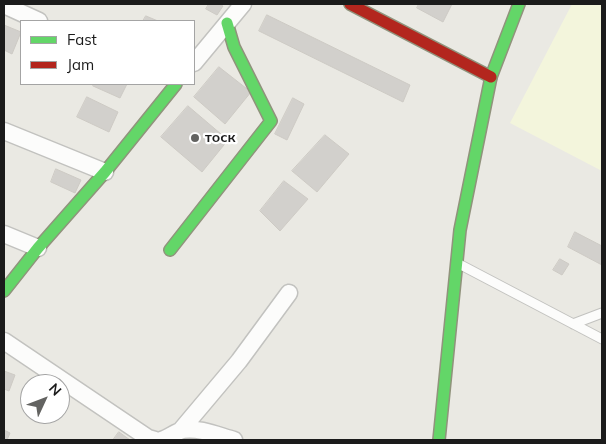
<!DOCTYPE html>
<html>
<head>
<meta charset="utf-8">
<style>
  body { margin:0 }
  #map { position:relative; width:606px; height:444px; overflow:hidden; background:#eae9e3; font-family:Mulish,sans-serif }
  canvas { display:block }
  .frame { position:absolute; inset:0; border:5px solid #1b1b1b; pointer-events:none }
  .legend { position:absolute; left:20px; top:20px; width:175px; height:65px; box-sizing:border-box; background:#fff; border:1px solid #a4a4a4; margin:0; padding:6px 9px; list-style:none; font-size:15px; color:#1b1b1b }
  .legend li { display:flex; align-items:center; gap:10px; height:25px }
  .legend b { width:25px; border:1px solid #a4a4a4 }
  .north { position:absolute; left:20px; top:374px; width:50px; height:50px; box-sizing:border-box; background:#fff; border:1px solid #a4a4a4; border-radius:50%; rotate:47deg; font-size:14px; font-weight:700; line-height:20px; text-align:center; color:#1b1b1b }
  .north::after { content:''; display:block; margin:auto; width:18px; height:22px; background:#636361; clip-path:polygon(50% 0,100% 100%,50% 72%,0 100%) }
</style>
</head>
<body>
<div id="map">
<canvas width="606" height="444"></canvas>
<div class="frame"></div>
<ul class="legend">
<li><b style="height:6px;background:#63d668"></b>Fast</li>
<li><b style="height:6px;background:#b3261e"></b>Jam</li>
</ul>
<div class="north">N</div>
</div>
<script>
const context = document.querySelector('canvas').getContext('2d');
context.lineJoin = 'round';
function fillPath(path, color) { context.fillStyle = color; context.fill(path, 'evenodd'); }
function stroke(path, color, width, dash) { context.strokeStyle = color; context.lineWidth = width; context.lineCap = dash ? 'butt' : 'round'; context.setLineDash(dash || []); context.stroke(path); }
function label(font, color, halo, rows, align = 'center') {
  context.font = font + ' Mulish,sans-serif'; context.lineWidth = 4.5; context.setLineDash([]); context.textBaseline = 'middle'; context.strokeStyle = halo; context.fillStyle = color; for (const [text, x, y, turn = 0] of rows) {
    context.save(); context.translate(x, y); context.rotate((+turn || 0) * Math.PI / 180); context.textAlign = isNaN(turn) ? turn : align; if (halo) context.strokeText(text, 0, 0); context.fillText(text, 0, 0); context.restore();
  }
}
const education = new Path2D(`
  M572,4H602V171L510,123Z`);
const building = new Path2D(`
  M209,4H219L223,6L217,15L206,9Z
  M419,4H452L443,22L417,8Z
  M267,15L410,85L403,102L259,31Z
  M146,16L158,21H143Z
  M4,25L21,32L12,54L4,50Z
  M219,67L251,92L225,124L194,97Z
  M94,84H127L120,98L93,86Z
  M87,97L118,112L109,132L77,117Z
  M293,98L304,104L287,140L275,134Z
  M188,106L228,140L202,172L161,137Z
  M325,135L349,154L317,192L292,171Z
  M56,169L81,180L75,193L51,182Z
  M284,181L308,199L280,231L260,211Z
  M575,232L602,246V265L568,247Z
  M560,259L569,264L562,275L553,270Z
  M4,371L15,375L9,391L4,389Z
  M60,397L69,401L62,415L60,414Z
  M4,430L10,433L7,440H4Z
  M119,432L130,440H113Z`);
const lane = new Path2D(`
  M459,264L602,339
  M573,324L602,313`);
const street = new Path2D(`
  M4,5L39,21
  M194,63L243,4
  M4,131L105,172
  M4,234L38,248
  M4,341L148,438L155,440
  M181,430L239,361L289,293
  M161,440C169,438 175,432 183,430C199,427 219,436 234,440`);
const fast = new Path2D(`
  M170,250L271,121L234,47L227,23
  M4,291L38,248L105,172L176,84
  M439,440L460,230L491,77L519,4`);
const jam = new Path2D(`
  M350,4L491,77`);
const markers = [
  [195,138,5,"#636361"]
];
const poiNames = [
  ["тоск",205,138]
];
fillPath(education, '#f3f5dc');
fillPath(building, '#d2d0cc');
stroke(building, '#cdcac4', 1);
stroke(lane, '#c2c2bf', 11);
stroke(street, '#c2c2bf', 19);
stroke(fast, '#90937c', 14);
stroke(jam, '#90937c', 14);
stroke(lane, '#fcfcfb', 9);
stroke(street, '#fcfcfb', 16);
stroke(fast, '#63d668', 11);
stroke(jam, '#b3261e', 11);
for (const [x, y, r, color] of markers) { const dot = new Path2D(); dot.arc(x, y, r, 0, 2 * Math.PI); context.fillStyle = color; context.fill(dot); stroke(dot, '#fff', 2); }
label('bold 14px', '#1b1b1b', '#fff', poiNames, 'left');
</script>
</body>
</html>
